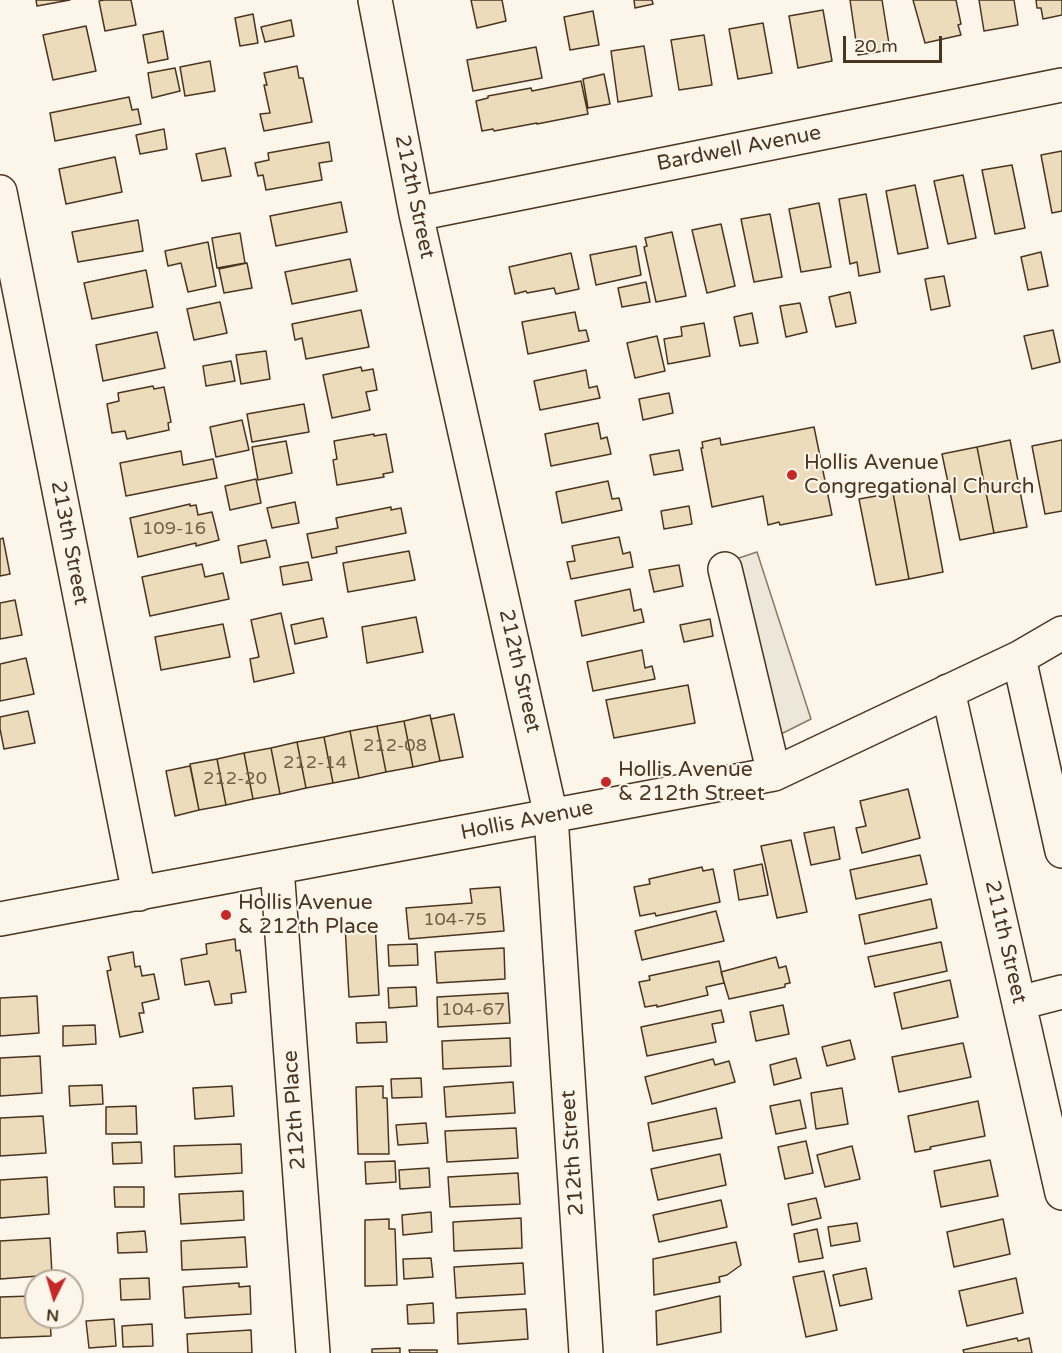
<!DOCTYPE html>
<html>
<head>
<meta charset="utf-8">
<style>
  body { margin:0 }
  #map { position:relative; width:1062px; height:1353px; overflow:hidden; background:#fbf6e9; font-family:"Varela Round",sans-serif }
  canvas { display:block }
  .north { position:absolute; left:24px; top:1269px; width:60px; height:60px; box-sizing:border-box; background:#fbf6e9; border:2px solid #b4a999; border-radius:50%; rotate:185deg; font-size:16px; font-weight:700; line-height:24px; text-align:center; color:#4a3520 }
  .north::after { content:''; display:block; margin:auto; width:21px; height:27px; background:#c62828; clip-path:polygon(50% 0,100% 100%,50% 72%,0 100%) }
  .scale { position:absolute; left:843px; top:36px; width:99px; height:27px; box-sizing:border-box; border:3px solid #4a3520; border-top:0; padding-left:8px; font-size:18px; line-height:21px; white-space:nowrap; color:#4a3520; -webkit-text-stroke:4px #fbf6e9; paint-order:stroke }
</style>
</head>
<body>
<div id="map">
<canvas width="1062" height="1353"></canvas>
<div class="north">N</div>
<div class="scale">20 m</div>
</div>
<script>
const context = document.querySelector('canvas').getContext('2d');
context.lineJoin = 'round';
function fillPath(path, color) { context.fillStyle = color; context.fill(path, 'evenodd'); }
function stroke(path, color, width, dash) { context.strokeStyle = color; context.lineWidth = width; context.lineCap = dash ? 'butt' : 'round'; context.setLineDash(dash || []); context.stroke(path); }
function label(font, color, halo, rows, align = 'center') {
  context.font = font + ' "Varela Round",sans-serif'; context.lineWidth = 4.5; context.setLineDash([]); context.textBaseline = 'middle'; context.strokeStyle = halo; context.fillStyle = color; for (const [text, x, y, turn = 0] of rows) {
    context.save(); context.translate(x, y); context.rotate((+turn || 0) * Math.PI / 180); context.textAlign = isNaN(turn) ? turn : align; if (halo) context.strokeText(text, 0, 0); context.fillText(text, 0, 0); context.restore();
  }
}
const parking = new Path2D(`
  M757,552L811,719L753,748L709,568Z`);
const building = new Path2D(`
  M36,0H70L37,6Z
  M104,0H131L136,25L105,31L99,1Z
  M471,0H502L506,21L477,28Z
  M634,0H652L653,4L635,8Z
  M850,0H882L890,50L858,55Z
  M913,0H956L961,24L958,25L961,35L925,43Z
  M979,0H1014L1018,25L984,31Z
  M1036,0H1062V15L1043,19L1041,8H1037Z
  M823,10L832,61L798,68L789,16Z
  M593,11L599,45L570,50L564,17Z
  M253,14L258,43L240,46L235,18Z
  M291,20L294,36L265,42L261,27Z
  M763,23L772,73L738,79L729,29Z
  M86,26L96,71L53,80L43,35Z
  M163,31L168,59L148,63L143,35Z
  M704,35L712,85L679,90L671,40Z
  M644,46L652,96L618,102L611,51Z
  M536,47L542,78L473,91L467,60Z
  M210,61L215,91L185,96L180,67Z
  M297,66L299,78H303L312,122L264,131L260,114L270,113L264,85H267L264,73Z
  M175,68L180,91L152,98L148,73Z
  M604,74L610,104L588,108L583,79Z
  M581,81L588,114L537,124V123L494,131L493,129L482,131L476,101L488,98V96L531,88L532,91Z
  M129,97L132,110L138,109L141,124L55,141L50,113Z
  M164,129L167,149L140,154L136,135Z
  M329,142L332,161L319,163L322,180L266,190L263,175L258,176L255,163L269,160L268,153Z
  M225,148L231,176L202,181L196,154Z
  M1062,151V211L1052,213L1041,155Z
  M115,157L122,192L66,204L59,169Z
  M1012,165L1025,228L995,234L982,170Z
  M963,175L976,238L948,244L934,181Z
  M915,185L928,248L898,254L886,191Z
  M866,194L880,272L859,276L857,262L850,264L839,199Z
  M341,202L347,232L276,246L270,216Z
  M819,203L831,267L801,272L789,209Z
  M770,214L782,277L754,282L741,219Z
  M138,220L143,251L78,262L72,232Z
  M721,224L735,286L707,293L692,230Z
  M672,232L686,296L656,302L644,247L647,246L645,238Z
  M240,233L245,263L217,268L212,238Z
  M208,242L216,286L188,292L181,263L168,266L165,251Z
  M636,246L641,275L596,285L590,255Z
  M1041,252L1048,286L1028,290L1021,257Z
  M571,253L579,289L556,294L554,288L527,293L526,291L515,294L509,267Z
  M350,259L357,291L292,304L285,272Z
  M247,263L252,288L224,293L219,269Z
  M146,270L153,307L92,319L84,283Z
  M944,276L950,306L931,310L925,279Z
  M646,282L650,302L622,307L618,288Z
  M850,292L856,323L836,327L829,297Z
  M220,302L227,333L194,340L187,309Z
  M800,303L807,332L786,337L780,306Z
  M361,310L369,347L306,359L302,338L295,340L292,324Z
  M575,312L579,331L586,330L589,341L528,354L522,322Z
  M752,313L758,343L740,346L734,317Z
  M704,323L710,356L668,364L664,339L682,336L681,327Z
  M1053,330L1060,362L1032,369L1024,336Z
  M157,332L165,368L103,381L96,345Z
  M657,336L665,371L635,378L627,343Z
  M266,351L270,379L241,384L236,355Z
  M231,361L235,381L206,386L203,366Z
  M361,367L362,371L373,369L377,390L366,392L370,410L332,418L323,375Z
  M586,370L589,388L597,386L600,398L540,410L534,381Z
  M153,386L154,389L164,387L171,422L168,423L169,430L127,439L125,431L112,433L107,404L119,401L118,393Z
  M669,393L673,413L643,420L639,399Z
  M304,404L309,432L252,442L247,414Z
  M242,420L249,450L216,457L210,427Z
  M598,423L601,439L607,437L611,454L551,466L545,434Z
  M814,427L832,515L780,525L779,522L768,525L763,496L712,507L701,448H703L702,442L720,438L721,445Z
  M374,434V436L386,434L393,472L383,474L384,477L337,485L333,460L337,459L334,441Z
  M1010,440L1027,527L994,533L977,447Z
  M1062,440V511L1045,514L1032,446Z
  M286,441L292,473L258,480L252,447Z
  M977,447L994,533L960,540L942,454Z
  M679,450L683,470L654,475L650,455Z
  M181,451L183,465L213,459L217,478L126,496L120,463Z
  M256,479L261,503L230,510L225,486Z
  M608,481L612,499L619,498L622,510L562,523L556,492Z
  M927,486L943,572L909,579L893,493Z
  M893,493L909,579L876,585L859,499Z
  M295,502L299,523L272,528L267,508Z
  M190,504V506L196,505L198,515L212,512L219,540L196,546V543L138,557L130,518Z
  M689,506L692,524L664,529L661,511Z
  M391,507V510L401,508L406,533L336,547L337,553L312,558L307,534L338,528L336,518Z
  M619,537L623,554L630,552L633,567L571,579L567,562L575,561L572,546Z
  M3,538L10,574L0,576V539Z
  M266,540L270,557L241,563L238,546Z
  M409,551L415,580L348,592L343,563Z
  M308,562L312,580L283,585L280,567Z
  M202,564L205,577L223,573L229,599L150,616L142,577Z
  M679,565L683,586L654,592L649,570Z
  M630,589L634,611L641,609L644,622L582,636L575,601Z
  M15,600L22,635L0,639V603Z
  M281,613L294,673L254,682L250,659L259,657L251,620Z
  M416,617L423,652L367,663L362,627Z
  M323,618L327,637L295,644L291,625Z
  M710,619L713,636L684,642L680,625Z
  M223,624L230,657L161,670L155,637Z
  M642,650L645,668L652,666L655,679L593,691L587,662Z
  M26,658L34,694L0,701V664Z
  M688,685L695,723L614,738L606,700Z
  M28,711L35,743L4,749L0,729V717Z
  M454,714L463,757L440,761L431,719Z
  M430,715L440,761L413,767L404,721Z
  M404,721L413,767L386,772L377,726Z
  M377,726L386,772L359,778L350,731Z
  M350,731L359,778L333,783L324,737Z
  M324,737L333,783L306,788L297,742Z
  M297,742L306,788L280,794L271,748Z
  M271,748L280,794L253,799L244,753Z
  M244,753L253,799L226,805L217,759Z
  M217,759L226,805L199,810L190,764Z
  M190,766L199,810L175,816L166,771Z
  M908,789L920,838L862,853L856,828L866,826L860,801Z
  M834,827L840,859L811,865L804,833Z
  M791,840L807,912L777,918L761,846Z
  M920,855L927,884L856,899L850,870Z
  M762,864L768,895L739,900L734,870Z
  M702,867L703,871L713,869L720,902L656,916L655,913L640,916L634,887L650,884L649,879Z
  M500,887L504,931L409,939L406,908L472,903L470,889Z
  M931,899L937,928L865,944L859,915Z
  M716,911L724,941L642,960L635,931Z
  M375,923L379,995L349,997L345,925Z
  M235,939L236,951L240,950L246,992L231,994L232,1003L215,1005L209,981L185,985L181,959L207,954L206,944Z
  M941,942L947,971L875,987L868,957Z
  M417,944L418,965L389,966L388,945Z
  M504,948L505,979L437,983L435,952Z
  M133,952L135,967L140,966L142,976L154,974L159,999L142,1003L144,1013H139L143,1032L120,1037L107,971L111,970L108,957Z
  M776,957L779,968L786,966L790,983L785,984V987L729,999L721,972Z
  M719,961L724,983L706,987L708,995L657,1007V1005L645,1007L639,982L650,980L649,976Z
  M950,980L958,1017L902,1029L894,993Z
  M416,987L417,1006L389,1008L388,988Z
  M508,993L510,1023L438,1027L437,997Z
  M37,996L39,1033L0,1036V998Z
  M783,1005L789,1034L756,1041L750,1012Z
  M721,1010L724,1022L712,1024L716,1042L647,1056L641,1027Z
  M386,1022L387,1042L357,1043L356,1023Z
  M95,1025L96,1044L63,1046V1026Z
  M510,1038L511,1066L443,1069L442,1041Z
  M850,1040L855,1059L827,1066L822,1047Z
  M963,1043L971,1077L899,1092L892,1057Z
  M40,1056L42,1093L0,1096V1058Z
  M796,1058L801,1078L774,1085L770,1065Z
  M713,1059L715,1065L729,1061L735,1082L652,1104L645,1077Z
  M421,1078L422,1097L392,1098L391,1079Z
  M513,1082L515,1113L446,1117L444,1087Z
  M102,1085L103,1104L70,1106L69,1086Z
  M232,1086L234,1116L195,1119L193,1088Z
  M383,1086V1098H387L389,1154H358L356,1087Z
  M842,1088L848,1124L816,1129L811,1093Z
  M800,1100L806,1128L776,1134L770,1106Z
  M978,1101L985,1136L930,1147L931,1149L915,1152L908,1116Z
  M136,1106L137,1134H106V1107Z
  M716,1108L722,1138L653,1151L648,1123Z
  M43,1116L46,1153L0,1156V1118Z
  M426,1123L428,1143L398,1145L396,1125Z
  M516,1128L518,1158L447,1162L445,1131Z
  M806,1141L813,1173L785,1179L778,1147Z
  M141,1142L142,1163L113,1164L112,1143Z
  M241,1144L242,1173L175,1177L174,1146Z
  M852,1146L860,1179L825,1187L817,1155Z
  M720,1154L726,1185L658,1200L651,1169Z
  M990,1160L998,1196L941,1207L934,1171Z
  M395,1161L396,1182L366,1184L365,1162Z
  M429,1168L430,1187L400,1189L399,1170Z
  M518,1173L520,1204L450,1207L448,1177Z
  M47,1177L49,1214L0,1218V1180Z
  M114,1187H144V1207H115Z
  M243,1191L244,1220L181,1224L179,1194Z
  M816,1198L821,1218L792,1225L788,1204Z
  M721,1200L727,1227L659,1242L653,1215Z
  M431,1212L432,1232L403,1235L402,1215Z
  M521,1218L522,1248L454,1251L453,1222Z
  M389,1219V1229H395L397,1285L365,1286V1220Z
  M1003,1219L1010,1254L954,1267L947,1232Z
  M857,1223L860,1241L831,1246L828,1227Z
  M817,1229L823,1258L799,1262L794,1234Z
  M145,1231L147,1252L118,1253L117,1233Z
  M245,1237L247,1267L182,1270L181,1241Z
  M50,1238L52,1275L0,1279V1241Z
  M736,1242L741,1265L727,1275L719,1277L720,1282L654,1295L653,1259Z
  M431,1258L433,1277L404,1279L403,1259Z
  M523,1263L525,1294L456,1298L454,1267Z
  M866,1268L872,1299L840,1306L833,1275Z
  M824,1271L837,1330L806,1337L793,1277Z
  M149,1278L150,1299L121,1300L120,1279Z
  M1016,1278L1023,1313L967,1326L959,1291Z
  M239,1283V1287L250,1286L251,1314L185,1318L183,1287Z
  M33,1296V1301H36V1317H50L51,1336L0,1338V1297Z
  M720,1296L721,1332L657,1345L656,1311Z
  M433,1303L434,1323L408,1324L407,1305Z
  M526,1309L528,1339L458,1344L457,1313Z
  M114,1319L116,1346L89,1348L86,1321Z
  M152,1324L153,1346L123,1347L122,1326Z
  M251,1330L252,1353H188L187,1334Z
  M1017,1338L1018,1341L1029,1338L1032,1353H964L963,1350Z
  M400,1348V1353H372V1349Z
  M409,1350H437V1353H410Z`);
const minor = new Path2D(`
  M375,0L416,214L551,816L586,1353
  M0,192L139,894
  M416,214L1062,85
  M725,569L774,774
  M1019,658L1062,851
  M948,691L1062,1193
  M277,868L313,1353
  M0,919L774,774L1019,658L1062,633
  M1019,1003L1062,992`);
const markers = [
  [792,475,6,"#c62828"],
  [606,782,6,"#c62828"],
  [226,915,6,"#c62828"]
];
const numberNames = [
  ["109-16",174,529],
  ["212-08",395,746],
  ["212-14",315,763],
  ["212-20",235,779],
  ["104-75",455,920],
  ["104-67",473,1010]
];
const streetNames = [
  ["Bardwell Avenue",739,149,-11],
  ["212th Street",414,197,78],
  ["213th Street",69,543,79],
  ["212th Street",519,671,77],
  ["Hollis Avenue",527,821,-11],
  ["211th Street",1005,942,77],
  ["212th Place",295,1110,-94],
  ["212th Street",573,1153,-94]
];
const poiNames = [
  ["Hollis Avenue",804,463],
  ["Congregational Church",804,487],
  ["Hollis Avenue",618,770],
  ["& 212th Street",618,794],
  ["Hollis Avenue",238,903],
  ["& 212th Place",238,927]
];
fillPath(parking, '#ede7d9');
stroke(parking, '#887966', 1.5);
fillPath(building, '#ecdcbc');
stroke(building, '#4a3520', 1.5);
stroke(minor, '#4a3520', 36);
stroke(minor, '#fbf6e9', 33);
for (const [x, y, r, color] of markers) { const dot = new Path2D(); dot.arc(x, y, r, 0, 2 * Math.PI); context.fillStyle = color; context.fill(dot); stroke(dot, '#fbf6e9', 2); }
label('18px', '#725f47', null, numberNames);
label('21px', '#4a3520', '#fbf6e9', streetNames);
label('21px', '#4a3520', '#fbf6e9', poiNames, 'left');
</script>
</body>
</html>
